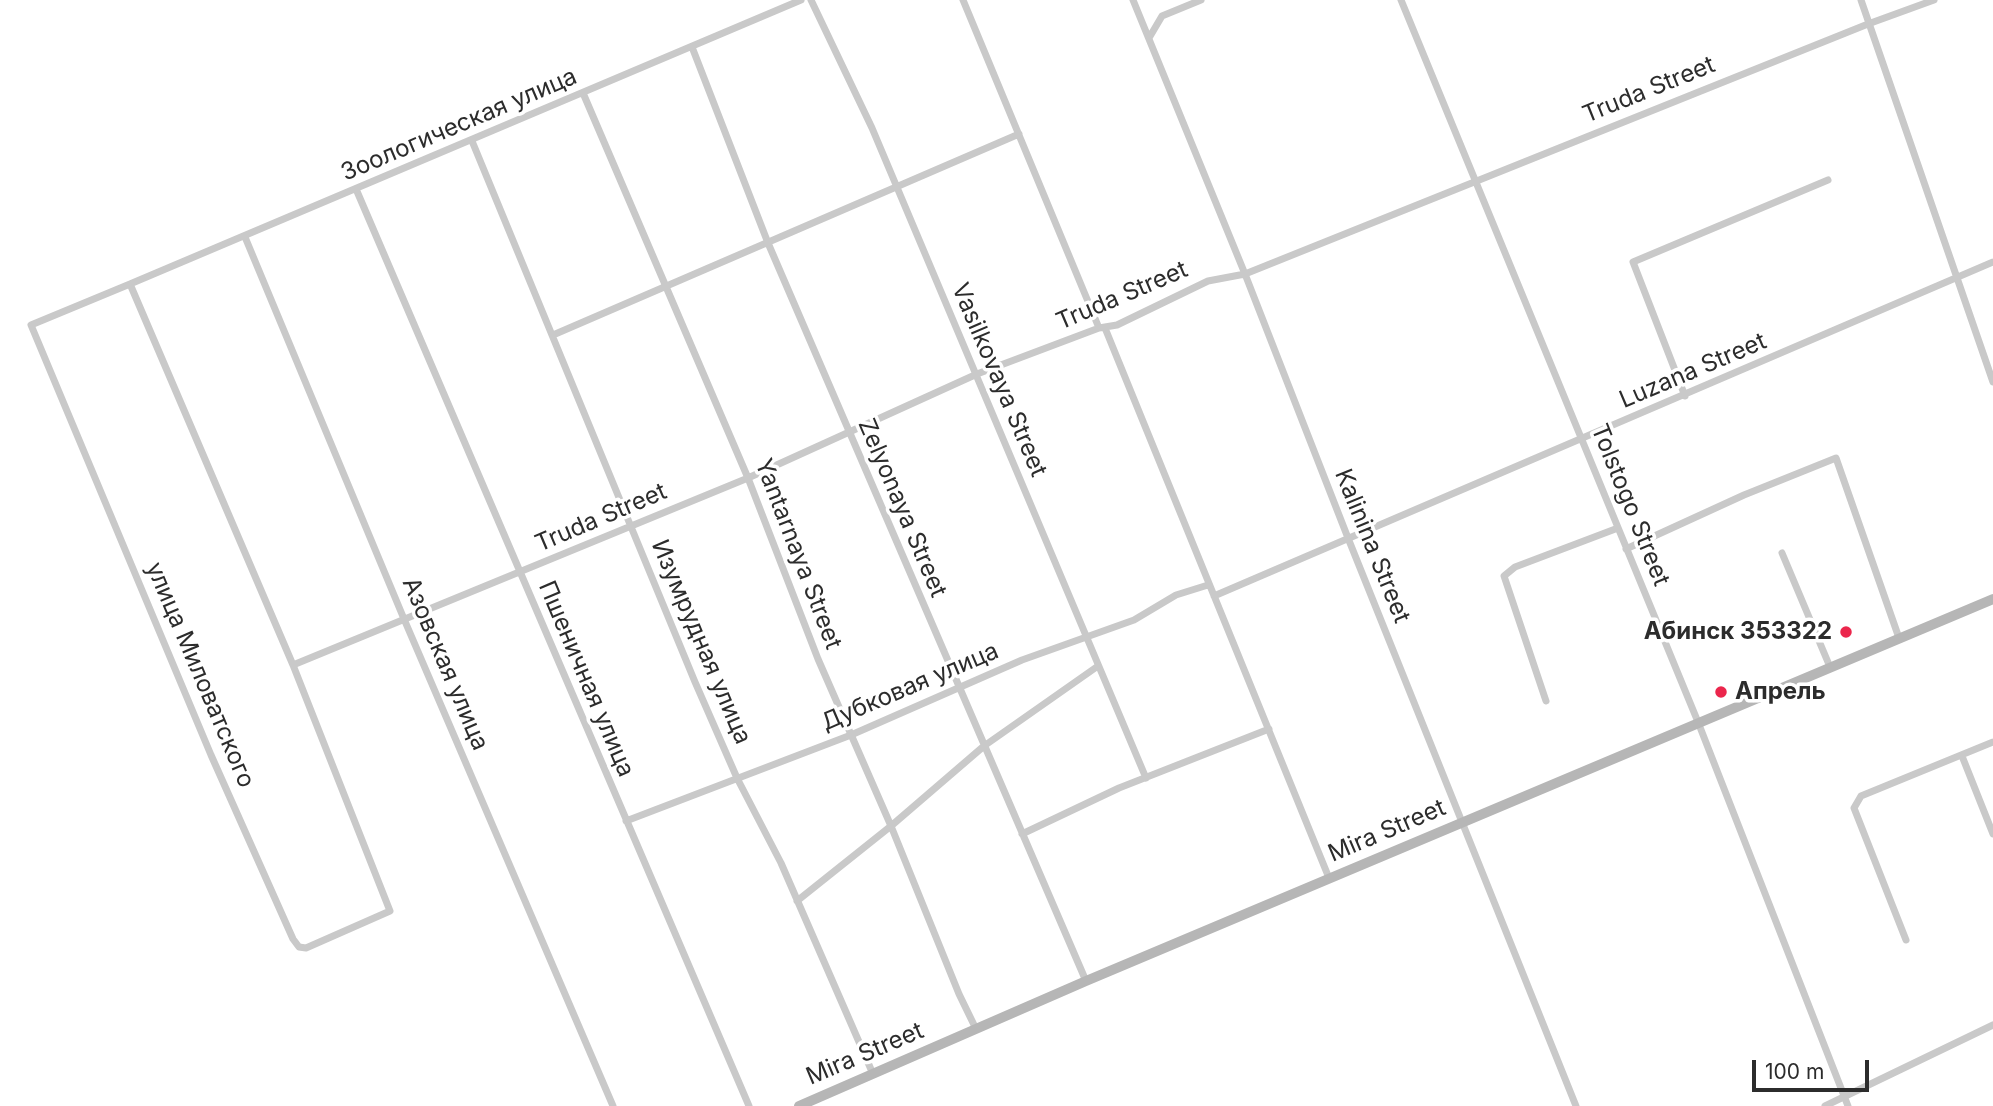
<!DOCTYPE html>
<html>
<head>
<meta charset="utf-8">
<style>
  body { margin:0 }
  #map { position:relative; width:1993px; height:1106px; overflow:hidden; background:#fff; font-family:Inter,sans-serif }
  canvas { display:block }
  .scale { position:absolute; left:1752px; top:1060px; width:117px; height:32px; box-sizing:border-box; border:4px solid #2c2c2c; border-top:0; padding-left:9px; font-size:21px; line-height:24px; white-space:nowrap; color:#2c2c2c; -webkit-text-stroke:5px #fff; paint-order:stroke }
</style>
</head>
<body>
<div id="map">
<canvas width="1993" height="1106"></canvas>
<div class="scale">100 m</div>
</div>
<script>
const context = document.querySelector('canvas').getContext('2d');
context.lineJoin = 'round';
function stroke(path, color, width, dash) { context.strokeStyle = color; context.lineWidth = width; context.lineCap = dash ? 'butt' : 'round'; context.setLineDash(dash || []); context.stroke(path); }
function label(font, color, halo, rows, align = 'center') {
  context.font = font + ' Inter,sans-serif'; context.lineWidth = 7; context.setLineDash([]); context.textBaseline = 'middle'; context.strokeStyle = halo; context.fillStyle = color; for (const [text, x, y, turn = 0] of rows) {
    context.save(); context.translate(x, y); context.rotate((+turn || 0) * Math.PI / 180); context.textAlign = isNaN(turn) ? turn : align; if (halo) context.strokeText(text, 0, 0); context.fillText(text, 0, 0); context.restore();
  }
}
const street = new Path2D(`
  M811,0L872,128L1146,778
  M963,0L1099,328
  M1133,0L1245,274L1348,538L1576,1106
  M1401,0L1698,722L1848,1106
  M1861,0L1993,382
  M1149,38L1162,16L1201,0
  M692,47L768,243L1086,981
  M583,93L748,478L818,659L891,826L959,994L976,1029
  M472,141L695,682L737,778L781,863L873,1074
  M356,189L749,1106
  M245,237L404,619L613,1106
  M130,284L293,665L390,911L306,948L299,947L293,939L211,755L31,325Z
  M130,284L801,0
  M1105,328L1329,878
  M553,335L1019,134
  M1685,396L1633,262L1828,180
  M1626,549L1744,495L1836,458L1899,638
  M1782,553L1830,667
  M1214,596L1993,262
  M293,665L748,478L977,374L1099,328L1117,325L1208,281L1245,274L1868,24L1934,0
  M1546,701L1504,576L1515,567L1618,528
  M1962,756L1993,834
  M626,821L851,735L1022,660L1134,620L1176,595L1208,585
  M1022,834L1119,788L1269,729
  M797,901L891,826L984,746L1098,666
  M1906,940L1854,808L1861,796L1993,742
  M1825,1106L1993,1025`);
const secondary = new Path2D(`
  M799,1106L1086,981L1993,599`);
const markers = [
  [1846,632,7,"#eb264c"],
  [1721,692,7,"#eb264c"]
];
const streetNames = [
  ["Truda Street",1649,90,-22],
  ["Зоологическая улица",459,125,-23],
  ["Truda Street",1122,296,-23],
  ["Luzana Street",1693,371,-23],
  ["Vasilkovaya Street",999,380,67],
  ["Tolstogo Street",1630,505,68],
  ["Zelyonaya Street",902,508,67],
  ["Truda Street",601,518,-23],
  ["Kalinina Street",1372,546,68],
  ["Yantarnaya Street",798,554,69],
  ["Изумрудная улица",701,642,67],
  ["Азовская улица",445,664,67],
  ["улица Миловатского",200,675,67],
  ["Пшеничная улица",586,679,67],
  ["Дубковая улица",910,687,-23],
  ["Mira Street",1387,831,-23],
  ["Mira Street",865,1054,-23]
];
const poiNames = [
  ["Абинск 353322",1832,632],
  ["Апрель",1735,692,"left"]
];
stroke(street, '#c9c9c9', 7);
stroke(secondary, '#b6b6b6', 10);
for (const [x, y, r, color] of markers) { const dot = new Path2D(); dot.arc(x, y, r, 0, 2 * Math.PI); context.fillStyle = color; context.fill(dot); stroke(dot, '#fff', 2.5); }
label('24px', '#2c2c2c', '#fff', streetNames);
label('bold 24px', '#2c2c2c', '#fff', poiNames, 'right');
</script>
</body>
</html>
